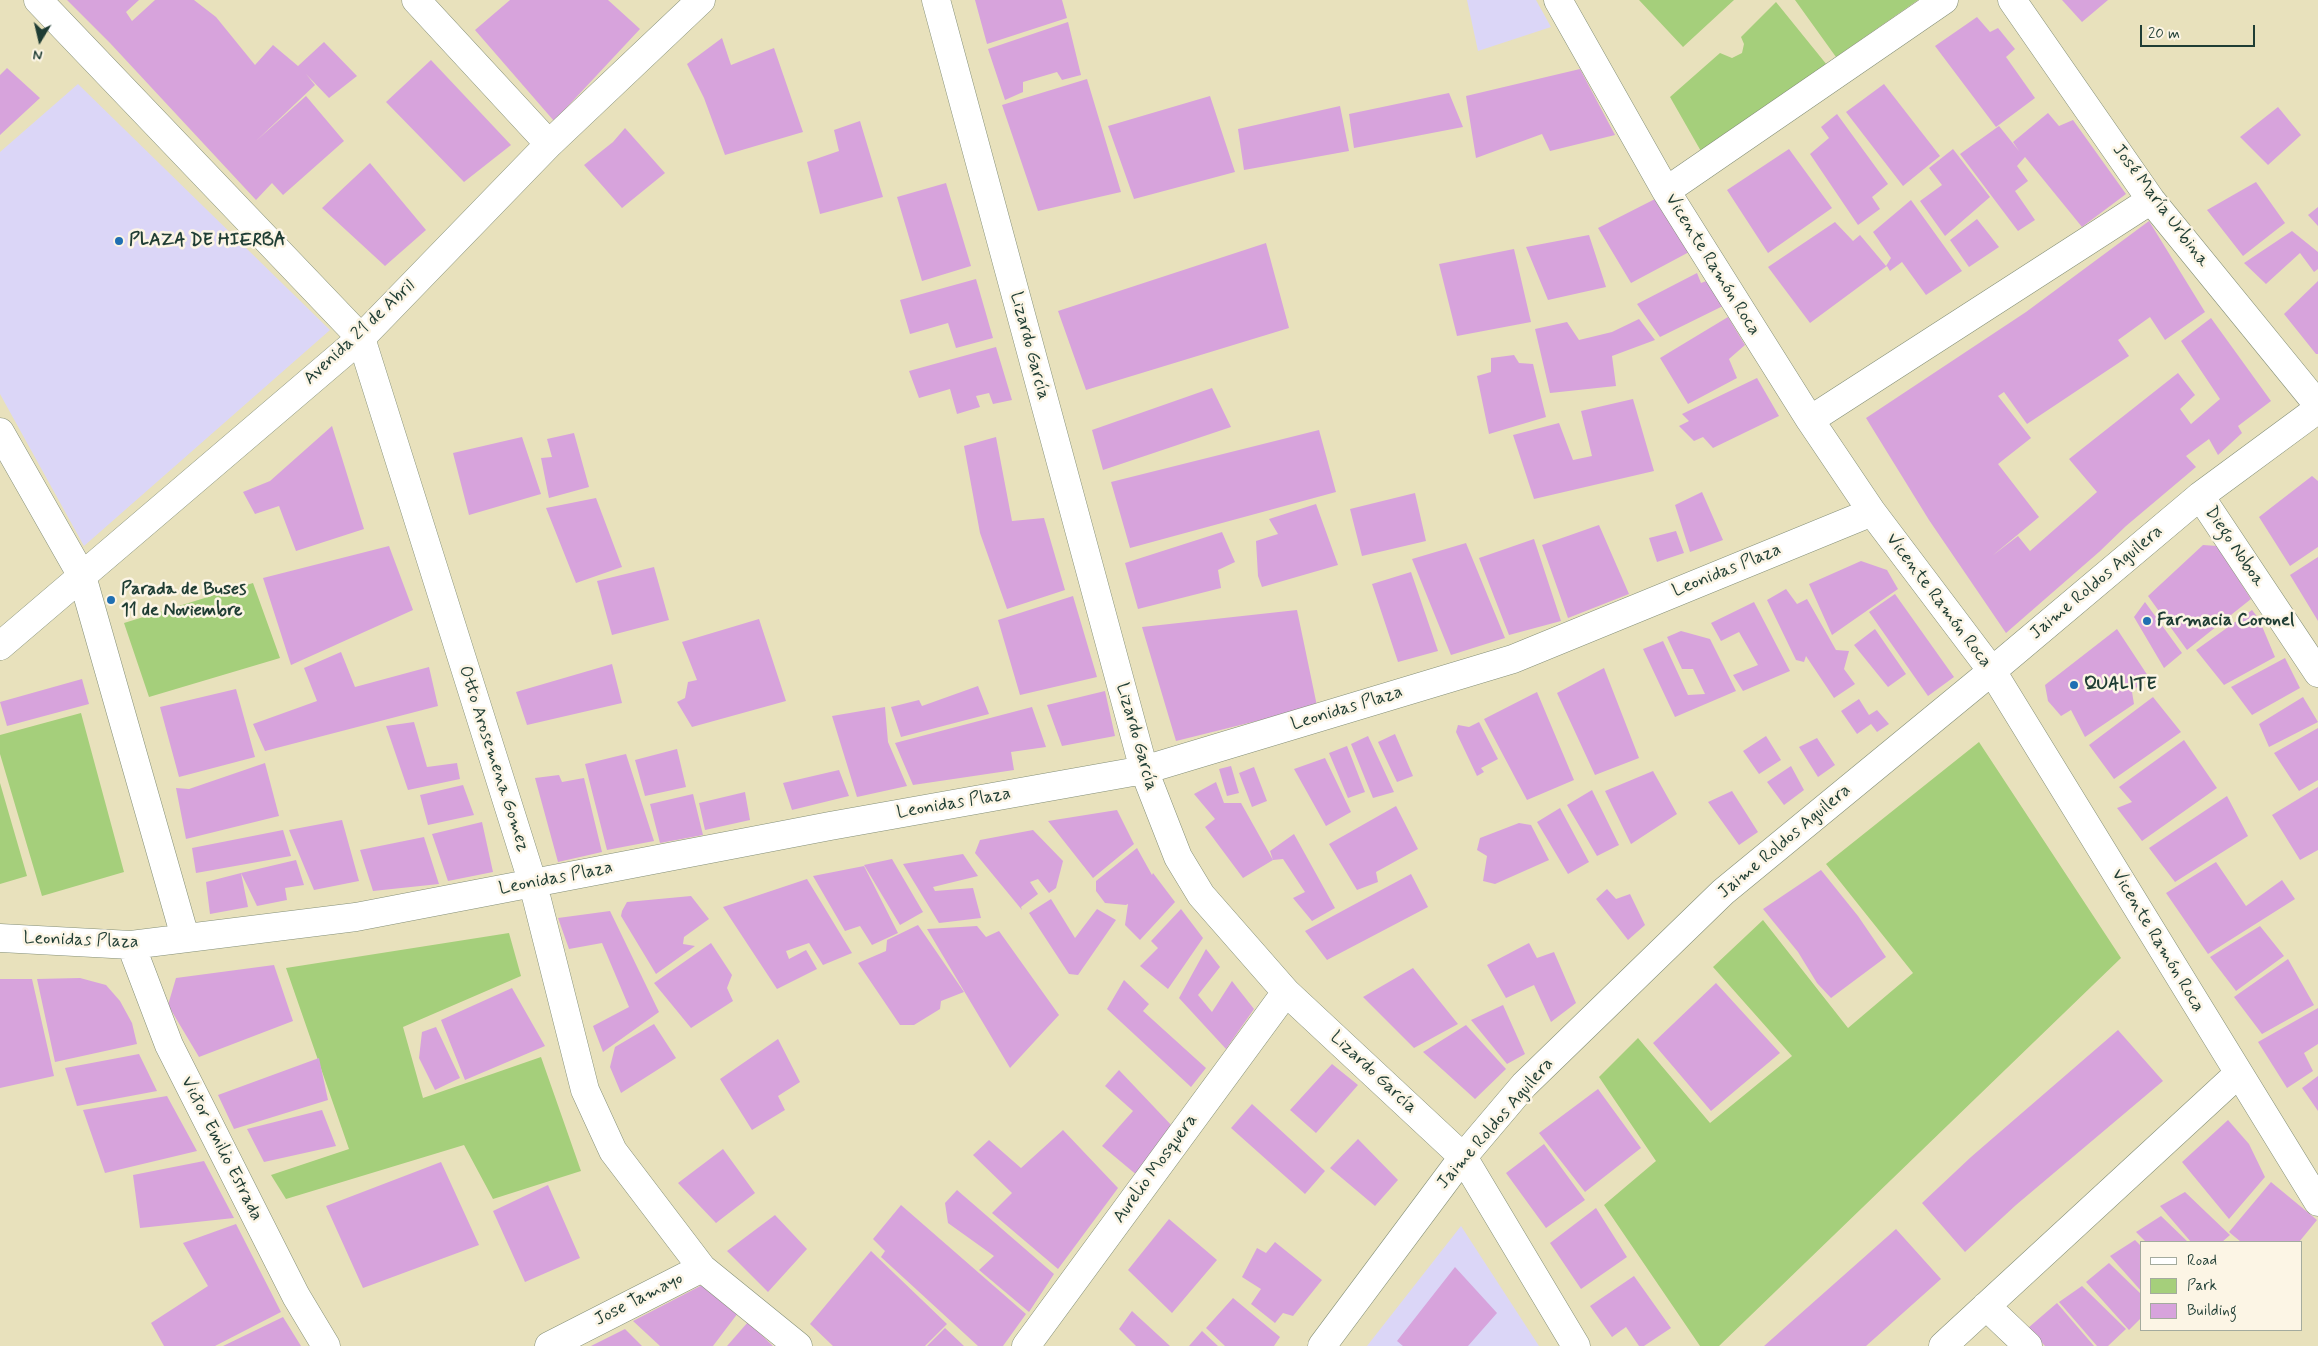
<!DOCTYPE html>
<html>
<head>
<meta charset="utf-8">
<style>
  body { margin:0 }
  #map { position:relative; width:2318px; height:1346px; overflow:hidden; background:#e8e1bc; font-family:Mynerve,sans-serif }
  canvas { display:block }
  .legend { position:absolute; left:2140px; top:1241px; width:162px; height:90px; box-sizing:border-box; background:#fcf5e5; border:1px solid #a4ab9e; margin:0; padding:6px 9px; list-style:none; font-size:15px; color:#1f3d34 }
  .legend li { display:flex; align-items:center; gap:10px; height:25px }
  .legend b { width:25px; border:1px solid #a4ab9e }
  .north { position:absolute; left:15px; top:15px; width:50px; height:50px; -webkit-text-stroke:4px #fcf5e5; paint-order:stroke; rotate:189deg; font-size:14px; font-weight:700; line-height:20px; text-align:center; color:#1f3d34 }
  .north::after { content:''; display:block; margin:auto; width:18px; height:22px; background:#1f3d34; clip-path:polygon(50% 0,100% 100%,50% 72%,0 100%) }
  .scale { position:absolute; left:2140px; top:25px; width:115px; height:22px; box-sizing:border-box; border:2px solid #1f3d34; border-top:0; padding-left:6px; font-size:15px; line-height:18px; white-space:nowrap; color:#1f3d34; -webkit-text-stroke:4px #fcf5e5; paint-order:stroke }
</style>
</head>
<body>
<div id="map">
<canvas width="2318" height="1346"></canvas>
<ul class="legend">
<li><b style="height:6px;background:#fff"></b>Road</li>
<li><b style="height:14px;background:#a5cf7b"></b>Park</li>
<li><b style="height:14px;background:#d7a3dc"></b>Building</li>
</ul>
<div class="north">N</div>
<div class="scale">20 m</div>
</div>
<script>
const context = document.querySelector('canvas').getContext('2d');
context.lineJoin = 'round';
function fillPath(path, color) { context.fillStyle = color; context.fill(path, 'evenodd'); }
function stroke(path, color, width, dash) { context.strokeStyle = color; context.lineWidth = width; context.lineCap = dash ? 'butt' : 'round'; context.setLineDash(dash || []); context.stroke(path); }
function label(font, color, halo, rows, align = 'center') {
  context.font = font + ' Mynerve,sans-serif'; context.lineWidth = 5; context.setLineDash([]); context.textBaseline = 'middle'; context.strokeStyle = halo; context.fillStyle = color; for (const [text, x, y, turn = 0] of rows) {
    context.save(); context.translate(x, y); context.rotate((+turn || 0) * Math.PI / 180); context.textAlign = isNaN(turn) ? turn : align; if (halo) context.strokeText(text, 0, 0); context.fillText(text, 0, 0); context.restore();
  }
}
const built = new Path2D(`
  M1467,0H1536L1551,27L1478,51Z
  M78,84L330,330L84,546L0,394V152Z
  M1461,1226L1539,1346H1367Z`);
const green = new Path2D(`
  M1639,0H1734L1683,47Z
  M1795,0H1918L1836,57Z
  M1776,2L1827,65L1702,153L1670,97L1720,53L1732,58L1742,53L1744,44L1741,37Z
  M253,583L280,658L149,697L124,623Z
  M81,713L124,872L42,896L0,754V735Z
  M1979,742L2121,958L1719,1346H1700L1604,1205L1656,1161L1599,1077L1638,1038L1710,1123L1792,1056L1713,967L1763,920L1848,1028L1913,973L1826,864Z
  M0,783L27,876L0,884Z
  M509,933L521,976L403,1027L423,1098L541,1057L581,1171L493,1199L464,1145L286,1199L271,1175L349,1149L286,968Z`);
const building = new Path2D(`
  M67,0H139L126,12L132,21L155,0H194L216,17L255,65L273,45L298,66L324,42L357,76L329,98L306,74L315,85L256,141L306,96L344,141L283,195L272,183L256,200L110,43Z
  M510,0H608L640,29L554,121L475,30Z
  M975,0H1062L1067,18L987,44Z
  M2062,0H2108L2082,22Z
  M1977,17L1990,32L1998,28L2015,49L2006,57L2035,98L1996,127L1935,46Z
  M1068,22L1081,75L1062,80L1057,72L1023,82V92L1005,100L988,49Z
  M722,38L731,65L774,48L803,132L725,155L704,98L687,64Z
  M431,60L511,145L464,182L386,102Z
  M7,68L40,98L0,135V75Z
  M1580,69L1615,135L1550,151L1542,134L1476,158L1466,96Z
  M1087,79L1121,192L1038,211L1002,105Z
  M1884,84L1940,156L1903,186L1846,112Z
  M1449,93L1463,127L1354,148L1349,114Z
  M1210,96L1235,172L1134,199L1108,126Z
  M1340,106L1349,151L1244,170L1238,129Z
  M2278,107L2301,135L2268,165L2240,137Z
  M2048,113L2059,126L2073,120L2126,194L2082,227L2025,157L2017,166L2028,181L2015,191L2035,220L2018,231L1960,154L1999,126L2019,151L2013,142Z
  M1837,114L1888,184L1872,197L1880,209L1858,225L1810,154L1829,138L1821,127Z
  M860,121L883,197L820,214L807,162L839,151L834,130Z
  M625,128L665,173L622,208L584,165L613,142Z
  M1789,149L1832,208L1768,253L1727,190Z
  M1953,149L1990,197L1945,236L1920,201L1942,185L1929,168Z
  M370,163L426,230L385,266L322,208Z
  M2256,182L2285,223L2243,256L2207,210Z
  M946,183L971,266L922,281L897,197Z
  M1657,198L1691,251L1631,283L1598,228Z
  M1911,200L1962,271L1926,295L1902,262L1890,271L1887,266L1810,323L1768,267L1835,222L1853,241L1860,235L1886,266L1891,258L1873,232Z
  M2318,207V226L2308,215Z
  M1977,219L1999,247L1969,267L1950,240Z
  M2149,221L2205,312L2165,340L2150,317L2118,340L2129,356L2027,424L2004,392L1998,396L2031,438L1998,464L2039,517L1992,556L2018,536L2030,551L2097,492L2069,459L2178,373L2195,395L2180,409L2191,424L2220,399L2181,341L2211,318L2271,401L2238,426L2242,433L2218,455L2209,439L2186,456L2196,467L2126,526L2099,552L2006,633L1929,520L1866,418L2026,312Z
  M2292,231L2318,252V269L2314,272L2300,253L2266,284L2244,263Z
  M1589,235L1606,287L1548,300L1526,247Z
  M1266,243L1289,328L1086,390L1058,311Z
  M1514,249L1531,322L1457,336L1439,264Z
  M1697,273L1701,283L1712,279L1729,303L1660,337L1637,304Z
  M976,279L993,338L956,348L948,323L910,334L900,300Z
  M2318,281V354H2316L2284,314Z
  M1728,317L1745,345L1729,359L1737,378L1688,404L1660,358Z
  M1639,319L1655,340L1612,356L1616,386L1550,393L1535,329L1567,322L1579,340L1612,332Z
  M996,347L1012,400L993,404L989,393L976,396L980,407L957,414L950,389L919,398L909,371Z
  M1514,355L1519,363L1533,364L1546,417L1489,434L1477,376L1491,372V358Z
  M1757,378L1779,416L1713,448L1703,437L1694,441L1679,426L1689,421L1682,414Z
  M1212,388L1231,427L1103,470L1092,430Z
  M1633,399L1654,471L1534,499L1513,435L1559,423L1573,460L1592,456L1581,411Z
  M332,426L364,529L296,551L279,506L255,514L243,492L270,481Z
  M1319,430L1336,492L1130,548L1111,482Z
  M574,433L589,487L549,498L541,458L552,457L547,439Z
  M522,437L541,494L469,515L453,453Z
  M996,437L1012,521L1044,518L1065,590L1007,609L980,533L964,446Z
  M2312,476L2318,481V547L2290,566L2259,517Z
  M1702,492L1723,540L1690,552L1675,505Z
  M1415,493L1426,541L1362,556L1350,509Z
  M596,498L622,567L576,583L546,508Z
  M1316,504L1338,565L1262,587L1258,576L1256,541L1278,534L1269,519Z
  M1599,525L1629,594L1568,618L1542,545Z
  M1676,531L1684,553L1657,562L1649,538Z
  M1222,532L1235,562L1218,570L1221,588L1138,609L1125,563Z
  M1534,539L1561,621L1509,635L1479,558Z
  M1466,543L1505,638L1451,655L1412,559Z
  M2203,545L2217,546L2251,599L2187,650L2148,596Z
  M389,546L413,610L291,665L263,578Z
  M2318,557V621L2290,575Z
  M1861,561L1887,570L1898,589L1832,635L1809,584Z
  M654,567L669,620L612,635L597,581Z
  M1411,572L1438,651L1398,662L1372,584Z
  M1786,589L1797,604L1807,599L1836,650L1849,651L1844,669L1855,684L1834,698L1806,656L1804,662L1796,660L1767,600Z
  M1895,594L1954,677L1928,696L1869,612Z
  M1073,596L1097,677L1020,695L998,620Z
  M1754,602L1790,671L1743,691L1733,675L1758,665L1739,632L1721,641L1711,623Z
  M2145,602L2182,653L2164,668L2134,617Z
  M1297,610L1317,706L1176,741L1142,627Z
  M2252,610L2259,619L2275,657L2224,685L2196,650Z
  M759,619L786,701L692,727L677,702L685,698L688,682L697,680L682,642Z
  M1875,629L1906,674L1888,687L1854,645Z
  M2117,629L2148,676L2132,692L2134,704L2085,737L2071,710L2061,716L2048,701L2045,685Z
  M1681,631L1710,639L1736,691L1675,717L1643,649L1663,641L1688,695L1705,694L1693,669H1682L1667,637Z
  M341,652L355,687L429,667L438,706L265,751L253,724L317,701L304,668Z
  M2285,658L2300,688L2252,715L2231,687Z
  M612,664L622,703L527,725L516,692Z
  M1604,668L1639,758L1595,775L1557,693Z
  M82,679L89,704L7,726L0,702Z
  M978,686L989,714L901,737L891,707L919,700L922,706Z
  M236,689L255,757L179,777L160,707Z
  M1105,691L1115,736L1062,746L1047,705Z
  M1537,692L1574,780L1527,800L1484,719Z
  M2153,697L2181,732L2114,779L2089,745Z
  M2303,697L2318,722L2269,747L2259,724Z
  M1859,699L1869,715L1877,710L1889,724L1877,732L1871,724L1857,734L1841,711Z
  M885,707L888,742L907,786L857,797L832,716Z
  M1032,707L1046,747L1011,752L1014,770L913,785L895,743Z
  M414,722L427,767L457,763L460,779L408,790L386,726Z
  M1479,722L1498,759L1481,768L1484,772L1477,776L1456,732L1458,725L1469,727Z
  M2318,728V780L2299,791L2274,753Z
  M1395,734L1413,776L1397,782L1378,742Z
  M1368,736L1394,792L1373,798L1351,744Z
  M1766,736L1781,760L1759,774L1743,751Z
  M1817,738L1835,765L1818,777L1799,747Z
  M2184,740L2217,788L2142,841L2117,808L2132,802L2119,787Z
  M1347,746L1365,792L1348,798L1329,753Z
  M677,749L686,787L645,796L635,760Z
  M626,754L654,841L607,850L585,764Z
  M1325,758L1351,812L1326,826L1294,769Z
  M265,763L279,816L186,839L176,788L189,789Z
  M1231,766L1239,793L1227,796L1219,769Z
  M1791,766L1804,790L1784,805L1767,782Z
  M1254,767L1267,801L1252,807L1239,773Z
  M839,770L849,796L792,810L783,783Z
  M1653,771L1677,814L1631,844L1605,791Z
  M559,775L562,782L584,778L602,852L558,862L535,778Z
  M1216,782L1224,803H1241L1273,860L1270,851L1294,834L1335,908L1312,921L1293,898L1305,892L1283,859L1273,860L1243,878L1205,827L1215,819L1194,794Z
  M463,785L474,815L428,825L420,795Z
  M2318,787V850L2300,860L2272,815Z
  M1592,790L1619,845L1597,856L1567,805Z
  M1732,791L1758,832L1739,845L1708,802Z
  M745,792L750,820L705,830L699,803Z
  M693,794L703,835L660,843L650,804Z
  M2227,796L2248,836L2175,882L2149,848Z
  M1396,806L1418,849L1376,872L1378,882L1357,890L1329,844Z
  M1560,808L1589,862L1568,874L1537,822Z
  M1117,810L1134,844L1093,878L1048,821Z
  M342,820L359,881L314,890L289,830Z
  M482,822L493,872L448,881L432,834Z
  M1519,823L1531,825L1549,860L1495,884L1483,881L1487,856L1477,850L1480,838Z
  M283,830L291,856L196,873L192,848Z
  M1033,830L1063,861L1056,888L1049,893L1038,879L1030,882L1038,894L1021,907L1022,910L975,853L980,840Z
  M424,837L439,884L373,891L360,850Z
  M1137,848L1152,875L1153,873L1175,902L1140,940L1125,925L1128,904L1126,905L1105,903L1096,891V881Z
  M963,854L978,876L933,887L935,891L973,888L981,918L939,923L903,864Z
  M892,859L923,912L900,925L864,865Z
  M296,860L304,885L285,888L287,900L257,906L241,873Z
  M2216,862L2246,906L2282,880L2295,899L2208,954L2166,893Z
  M864,866L898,933L872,945L860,926L845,931L813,876Z
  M1821,870L1858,916L1886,957L1831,998L1817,983L1798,952L1763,909Z
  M241,873L248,907L210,914L206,882Z
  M1411,874L1428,907L1327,960L1305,931Z
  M807,879L852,953L823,965L809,943L786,951L789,959L806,950L817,969L777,989L723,907Z
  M1607,889L1616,899L1630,894L1645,925L1628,940L1596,899Z
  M691,896L709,919L684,937L683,944L695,946L656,974L621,916L622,911L627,902Z
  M1051,899L1075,938L1097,909L1116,920L1078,975L1069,974L1029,913Z
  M1181,909L1203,938L1168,989L1140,966L1158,948L1151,941Z
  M610,911L659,1012L603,1052L593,1026L629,1007L602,943L569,949L558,918Z
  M918,925L964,992L941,1001L940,1009L914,1025H900L858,963L886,951L887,940Z
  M977,926L986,937L999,931L1059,1015L1010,1068L927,929Z
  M2260,926L2284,956L2236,991L2210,957Z
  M711,943L732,975L727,988L733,1001L691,1028L654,983Z
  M1529,943L1537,958L1554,952L1576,1003L1551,1022L1534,985L1506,998L1487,965Z
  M1206,949L1220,967L1198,995L1212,1012L1232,981L1254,1009L1226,1049L1179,998Z
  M2288,959L2314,1005L2262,1034L2234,997Z
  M274,965L293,1021L199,1057L168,1005L176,978Z
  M1413,968L1458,1024L1414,1048L1363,997Z
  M80,978L106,985L120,1001L132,1023L137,1044L55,1062L37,979Z
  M0,979H32L54,1076L0,1088Z
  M1124,980L1149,1004L1143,1011L1206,1068L1191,1087L1107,1009Z
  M1716,983L1780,1053L1711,1111L1653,1043Z
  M512,988L545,1046L465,1080L441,1020Z
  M1503,1005L1525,1054L1507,1064L1471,1020Z
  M2318,1008V1044L2304,1053L2313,1071L2287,1088L2258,1042Z
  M654,1024L676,1058L621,1093L610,1067L615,1047Z
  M1466,1025L1506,1069L1475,1099L1423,1052Z
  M436,1027L460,1078L435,1090L419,1058L422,1032Z
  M2118,1030L2163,1081L2016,1205L1965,1252L1922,1203L1971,1157Z
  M778,1039L800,1082L778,1096L785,1110L752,1130L720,1079Z
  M139,1054L157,1091L77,1106L65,1068Z
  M319,1058L328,1100L234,1129L218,1095Z
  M1332,1064L1358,1085L1316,1133L1290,1110Z
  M1119,1070L1173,1127L1138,1176L1102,1146L1133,1111L1105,1086Z
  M2318,1076V1111L2302,1088Z
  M1598,1089L1641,1148L1585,1192L1539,1133Z
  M167,1096L197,1151L105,1173L83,1110Z
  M1252,1104L1325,1171L1305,1194L1231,1128Z
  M322,1110L336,1146L264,1162L247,1129Z
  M2228,1120L2249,1144L2265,1177L2229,1219L2182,1162Z
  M1063,1130L1118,1188L1058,1269L992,1213L1012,1193L973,1155L989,1140L1021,1168Z
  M1358,1139L1398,1180L1375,1206L1330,1168Z
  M1544,1144L1585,1200L1546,1228L1506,1173Z
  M723,1149L755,1193L716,1223L678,1183Z
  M204,1161L234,1218L140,1228L133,1175Z
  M441,1162L479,1245L363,1288L326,1206Z
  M2271,1182L2317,1220L2299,1242H2241L2229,1232Z
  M548,1185L580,1258L525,1282L493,1211Z
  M957,1190L1054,1274L1029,1312L979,1270L994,1256L948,1223L945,1203Z
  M2185,1192L2230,1235L2222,1242H2191L2160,1206Z
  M901,1205L1026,1314L1003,1346H978L881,1257L885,1251L873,1239Z
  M1596,1208L1627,1257L1581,1289L1550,1243Z
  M775,1215L807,1249L768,1292L727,1251Z
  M2161,1216L2188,1242H2146L2136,1232Z
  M1169,1219L1217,1260L1172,1313L1128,1270Z
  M236,1224L281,1312L215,1346H164L151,1323L208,1286L183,1243Z
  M1896,1229L1941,1279L1866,1346H1764Z
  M2135,1240L2142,1247V1292L2110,1256Z
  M1275,1242L1322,1280L1293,1316L1283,1313L1275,1323L1251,1304L1261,1289L1242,1277L1257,1248L1266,1253Z
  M871,1251L947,1324L925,1346H833L810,1324Z
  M2109,1263L2142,1295V1317L2129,1330L2086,1282Z
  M1455,1267L1497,1313L1468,1346H1403L1397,1341Z
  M1634,1276L1671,1328L1644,1346H1639L1626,1327L1612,1337L1590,1306Z
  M708,1282L738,1313L713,1346H660L633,1321Z
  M2082,1286L2126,1329L2108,1346H2097L2059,1302Z
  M1233,1298L1280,1337L1274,1346H1225L1206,1328Z
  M2057,1303L2094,1346H2045L2028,1328Z
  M1132,1311L1170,1346H1136L1119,1329Z
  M283,1317L301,1346H223Z
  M748,1322L773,1346H727Z
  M945,1328L964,1346H927Z
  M625,1329L642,1346H591Z
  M1202,1331L1218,1346H1189Z`);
const minor = new Path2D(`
  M38,0L361,338L533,884L585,1090L613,1151L702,1268L798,1346
  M416,0L549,144
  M936,0L1144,770L1178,857L1201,895L1286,992L1463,1157L1576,1346
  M1558,0L1666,191L1810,420L1872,512L1992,671L2318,1202
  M2012,0L2151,200L2318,405
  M1666,191L1944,0
  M1810,420L2151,200
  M0,432L82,576L185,937
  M2200,496L2318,673
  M0,646L361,338L549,144L701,0
  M0,938L131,945L356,917L830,826L1144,770L1513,659L1872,512
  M131,945L169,1045L296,1296L326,1346
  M1986,1306L2028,1346
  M549,1346L702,1268
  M1026,1346L1286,992
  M1322,1346L1463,1157L1524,1085L1723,892L1992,671L2200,496L2318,409
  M1943,1346L2238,1074`);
const markers = [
  [119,241,5,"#1f6fb2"],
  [111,600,5,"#1f6fb2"],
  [2147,621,5,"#1f6fb2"],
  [2074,685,5,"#1f6fb2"]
];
const streetNames = [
  ["José María Urbina",2160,206,53],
  ["Vicente Ramón Roca",1712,265,58],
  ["Avenida 21 de Abril",360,333,-43],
  ["Lizardo García",1029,346,75],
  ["Diego Noboa",2234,547,56],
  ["Leonidas Plaza",1727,571,-22],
  ["Jaime Roldos Aguilera",2097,583,-40],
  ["Vicente Ramón Roca",1938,601,53],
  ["Leonidas Plaza",1347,709,-17],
  ["Lizardo García",1136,737,74],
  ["Otto Arosemena Gomez",493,759,72],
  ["Leonidas Plaza",954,804,-10],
  ["Jaime Roldos Aguilera",1785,842,-40],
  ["Leonidas Plaza",556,879,-11],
  ["Leonidas Plaza",81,941,2],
  ["Vicente Ramón Roca",2157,941,59],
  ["Lizardo García",1373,1073,43],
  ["Jaime Roldos Aguilera",1496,1124,-49],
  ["Victor Emilio Estrada",221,1149,63],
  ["Aurelio Mosquera",1156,1169,-54],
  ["Jose Tamayo",639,1300,-27]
];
const poiNames = [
  ["PLAZA DE HIERBA",129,241],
  ["Parada de Buses",121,590],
  ["11 de Noviembre",121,611],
  ["Farmacia Coronel",2157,621],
  ["QUALITE",2084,685]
];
fillPath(built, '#dbd6f7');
fillPath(green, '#a5cf7b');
fillPath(building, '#d7a3dc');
stroke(minor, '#848f78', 29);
stroke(minor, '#fff', 28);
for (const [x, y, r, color] of markers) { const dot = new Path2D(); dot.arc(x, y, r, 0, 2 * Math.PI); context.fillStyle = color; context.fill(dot); stroke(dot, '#fcf5e5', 2); }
label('18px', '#1f3d34', '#fcf5e5', streetNames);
label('bold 18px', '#1f3d34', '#fcf5e5', poiNames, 'left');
</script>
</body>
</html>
